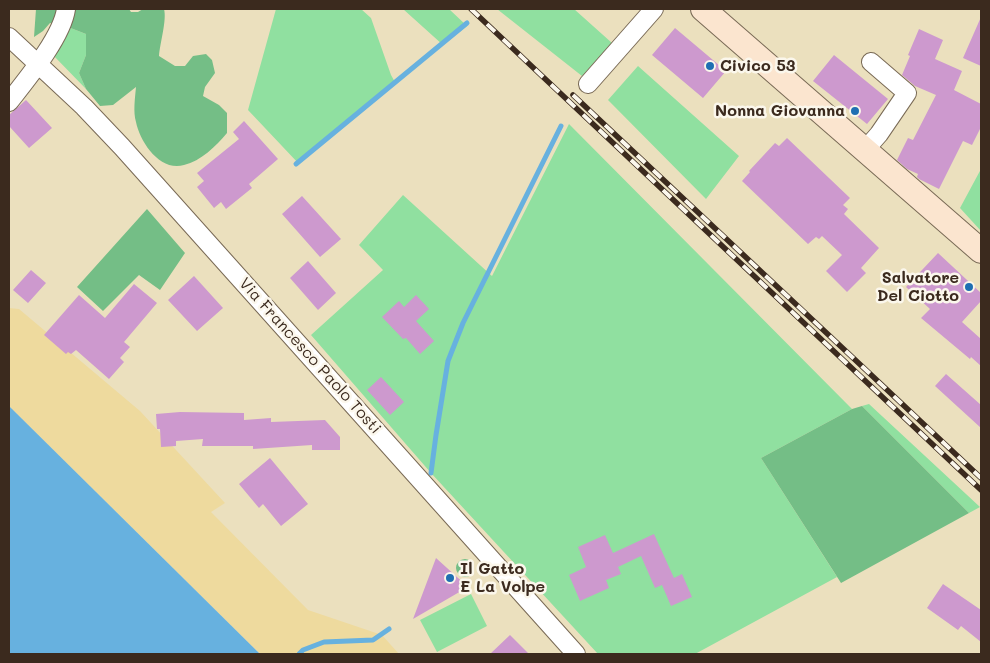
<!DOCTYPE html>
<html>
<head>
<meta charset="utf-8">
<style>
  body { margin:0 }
  #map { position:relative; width:990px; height:663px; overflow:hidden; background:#ebe0be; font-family:Mali,sans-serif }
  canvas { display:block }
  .frame { position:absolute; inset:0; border:10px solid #3b2a1e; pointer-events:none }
</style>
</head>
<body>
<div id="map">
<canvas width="990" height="663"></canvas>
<div class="frame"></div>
</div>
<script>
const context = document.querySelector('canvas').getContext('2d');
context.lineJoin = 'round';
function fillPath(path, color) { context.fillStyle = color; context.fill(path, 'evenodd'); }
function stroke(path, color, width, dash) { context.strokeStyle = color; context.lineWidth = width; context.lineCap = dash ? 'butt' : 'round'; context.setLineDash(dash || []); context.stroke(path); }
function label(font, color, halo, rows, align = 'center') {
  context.font = font + ' Mali,sans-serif'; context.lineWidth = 5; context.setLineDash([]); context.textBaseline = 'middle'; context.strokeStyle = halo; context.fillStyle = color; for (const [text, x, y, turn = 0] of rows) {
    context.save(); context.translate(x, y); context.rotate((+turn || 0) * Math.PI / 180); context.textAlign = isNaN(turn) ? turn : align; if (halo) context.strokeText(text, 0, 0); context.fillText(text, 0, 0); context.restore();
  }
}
const green = new Path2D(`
  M276,9H361L371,18L391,75L396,84L299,164L248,110Z
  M403,9H449L467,26L443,45Z
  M497,9H574L612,43L582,76Z
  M68,27L86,34V55L79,73L86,89L52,54Z
  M638,66L739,156L706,199L608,100Z
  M569,124L852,409L761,458L837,577L695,654H598L431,473L311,335L383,270L359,245L403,195L492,276Z
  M981,169V231L960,208Z
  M869,404L980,507L969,513L862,406Z
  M471,594L487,626L437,652L420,620Z`);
const forest = new Path2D(`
  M36,9H129L131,12H138L143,9H164C167,20 160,43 159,56L175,66H185L193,56L206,54L212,60L215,73L205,87L203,96L219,105L227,113V133C216,146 201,161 184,165C160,172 140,142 136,122C133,112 135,98 136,87L113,105L100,106L86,89L79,73L86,55V34L68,27L50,23L43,31L34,37Z
  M147,209L185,253L160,290L139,275L103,311L77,287Z
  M862,406L969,513L841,583L761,458L852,409Z
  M456 568a9 9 0 1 1 18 0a9 9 0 1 1-18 0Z`);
const sand = new Path2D(`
  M9,308L19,309L140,411L225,503L211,512L308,610L382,635L399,654H260L9,406Z`);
const water = new Path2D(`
  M9,406L260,654H9Z`);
const stream = new Path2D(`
  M296,164L467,23
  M431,473L436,435L448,361L463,323L561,126
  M299,654L303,650L324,642L373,640L389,629`);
const building = new Path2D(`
  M981,17V66L963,58Z
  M675,28L726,71L703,98L652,55Z
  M919,29L943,40L935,59L962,71L954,90L981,104V127L972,145L963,141L939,189L919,179L917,177L918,174L907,169L897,160L908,138L913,140L936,95L915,86L902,75L910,56L908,55Z
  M834,55L888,99L867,124L813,81Z
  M26,100L52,128L29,148L9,126V115Z
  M244,121L278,159L249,184L252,188L226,209L221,202L214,208L197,187L204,181L197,173L239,139L233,132Z
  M787,138L850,198L843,205L848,209L844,214L879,248L861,268L866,273L847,292L826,271L842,255L822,236L819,239L816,237L808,244L742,181L750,172L749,171L775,143L779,146Z
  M302,196L341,239L320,257L282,214Z
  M938,253L981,293V301L962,322L981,339V366L971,357L970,359L921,318L930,309L906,287Z
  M308,261L336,293L318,310L290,278Z
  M31,270L46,283L28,303L13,290Z
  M194,276L223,308L197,331L168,300Z
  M134,284L157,303L124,342L130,347L120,358L124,362L109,379L76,350L71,354L68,352L66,354L44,335L79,295L105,318Z
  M416,295L429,309L416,321L434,341L420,354L406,338L403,339L382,317L399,301L404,307Z
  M946,374L981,405V428L935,386Z
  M381,377L404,402L390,415L367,390Z
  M180,412L244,413V420L271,418V422L325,420L340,437V450H312V445L253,449V446H202L203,439L176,441V446L161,447L160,429H157L156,414Z
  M270,458L308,504L281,526L263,504L259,508L239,484Z
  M654,534L674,578L682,574L692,597L671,606L662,585L655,588L641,556L618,567L621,574L606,580L609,588L580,601L569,575L586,567L578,547L605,535L613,553Z
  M436,558L468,587L413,619Z
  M943,584L981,610V642L961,626L958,630L927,608Z
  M510,635L529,654H490Z`);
const minor = new Path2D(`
  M9,37L84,107L122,147L576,654
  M588,84L654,9
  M9,102C27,79 62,37 66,9
  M865,150L879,134L907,93L871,62`);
const secondary = new Path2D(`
  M703,9L981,251`);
const rail = new Path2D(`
  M471,9L981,490
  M573,95L981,478`);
const markers = [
  [710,66,5,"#1f6fb2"],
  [855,111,5,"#1f6fb2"],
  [969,287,5,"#1f6fb2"],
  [450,578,5,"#1f6fb2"]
];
const poiNames = [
  ["Civico 53",720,66],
  ["Nonna Giovanna",845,111,"right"],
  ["Salvatore",959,278,"right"],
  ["Del Ciotto",959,296,"right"],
  ["Il Gatto",460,569],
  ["E La Volpe",460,587]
];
const streetNames = [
  ["Via Francesco Paolo Tosti",310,356,48]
];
fillPath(green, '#90e0a0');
fillPath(forest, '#74be86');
fillPath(sand, '#eeda9e');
fillPath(water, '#67b1df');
stroke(stream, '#67b1df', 5);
fillPath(building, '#cd99ce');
stroke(minor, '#796a56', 20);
stroke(secondary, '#796a56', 26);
stroke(minor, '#fff', 18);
stroke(secondary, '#fbe5cf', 24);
stroke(rail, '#3b2a1e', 5.5);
stroke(rail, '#fbf7ec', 4, [11]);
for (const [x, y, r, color] of markers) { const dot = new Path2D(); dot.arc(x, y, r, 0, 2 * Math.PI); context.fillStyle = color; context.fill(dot); stroke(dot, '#fbf7ec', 2); }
label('bold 16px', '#3b2a1e', '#fbf7ec', poiNames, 'left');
label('16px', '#3b2a1e', '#fbf7ec', streetNames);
</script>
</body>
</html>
